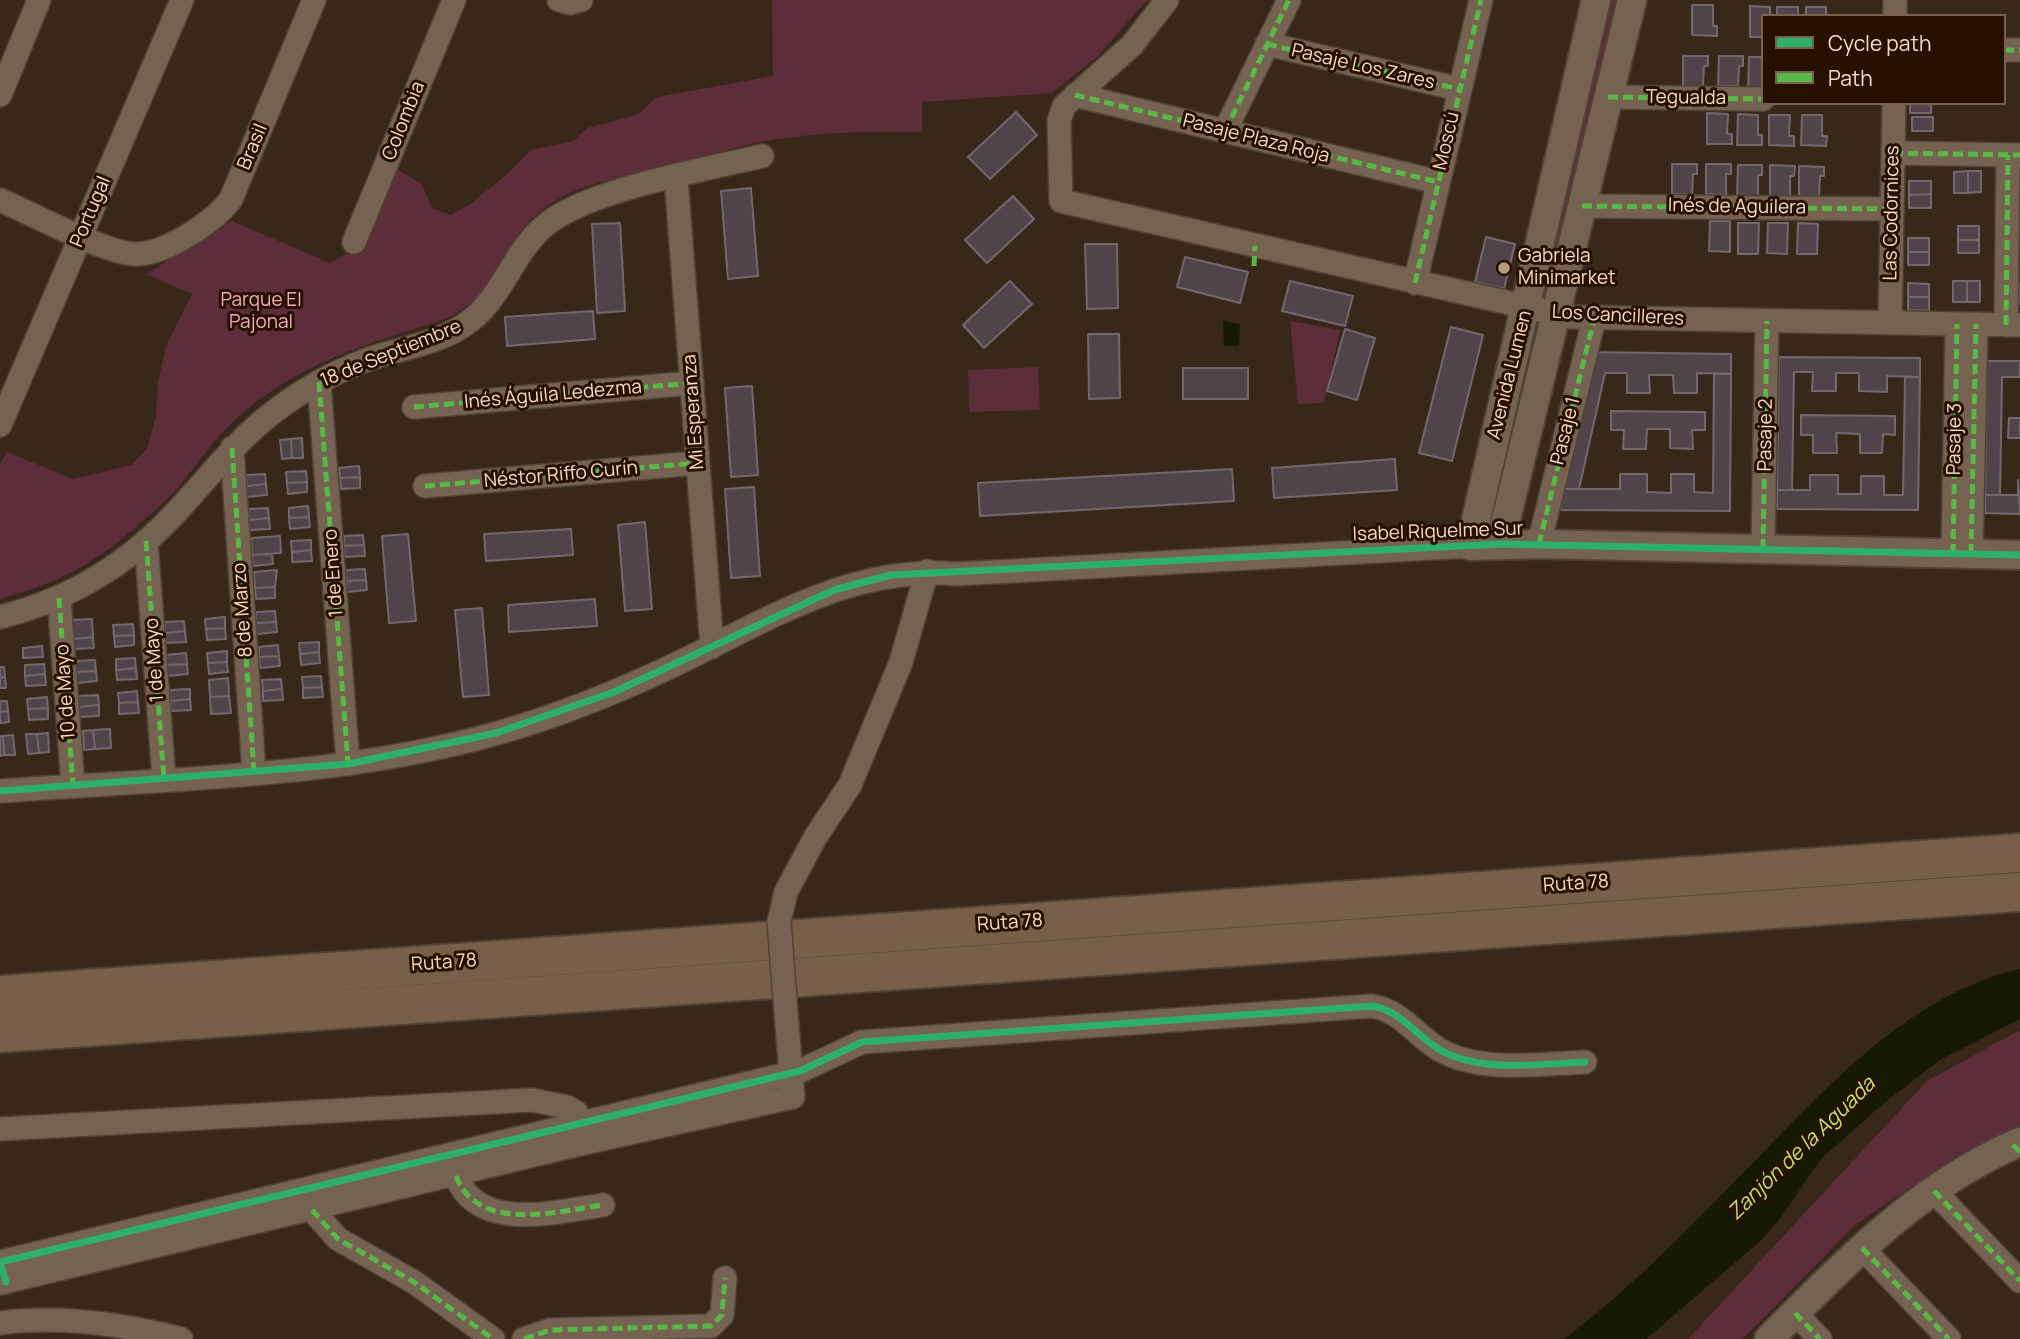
<!DOCTYPE html>
<html>
<head>
<meta charset="utf-8">
<style>
  body { margin:0 }
  #map { position:relative; width:2020px; height:1339px; overflow:hidden; background:#372819; font-family:Manrope,sans-serif }
  canvas { display:block }
  .legend { position:absolute; left:1761px; top:14px; width:245px; height:91px; box-sizing:border-box; background:#261100; border:2px solid #7a614d; margin:0; padding:9px 12px; list-style:none; font-size:21px; color:#f9dac1 }
  .legend li { display:flex; align-items:center; gap:14px; height:35px }
  .legend b { width:35px; border:2px solid #7a614d }
</style>
</head>
<body>
<div id="map">
<canvas width="2020" height="1339"></canvas>
<ul class="legend">
<li><b style="height:9px;background:#2db169"></b>Cycle path</li>
<li><b style="height:9px;background:#58b947"></b>Path</li>
</ul>
</div>
<script>
const context = document.querySelector('canvas').getContext('2d');
context.lineJoin = 'round';
function fillPath(path, color) { context.fillStyle = color; context.fill(path, 'evenodd'); }
function stroke(path, color, width, dash) { context.strokeStyle = color; context.lineWidth = width; context.lineCap = dash ? 'butt' : 'round'; context.setLineDash(dash || []); context.stroke(path); }
function label(font, color, halo, rows, align = 'center') {
  context.font = font + ' Manrope,sans-serif'; context.lineWidth = 6; context.setLineDash([]); context.textBaseline = 'middle'; context.strokeStyle = halo; context.fillStyle = color; for (const [text, x, y, turn = 0] of rows) {
    context.save(); context.translate(x, y); context.rotate((+turn || 0) * Math.PI / 180); context.textAlign = isNaN(turn) ? turn : align; if (halo) context.strokeText(text, 0, 0); context.fillText(text, 0, 0); context.restore();
  }
}
const green = new Path2D(`
  M772,0H1147L1098,56L1052,93L922,102V132C865,131 810,132 755,143C725,150 695,160 665,167C621,177 576,183 539,212C500,244 502,290 449,317C431,326 411,329 392,336C335,355 281,377 236,419C214,439 198,463 180,485C170,498 157,508 145,519C96,563 64,581 0,599V464L7,452L73,479L131,465L147,449L156,416L158,382L166,346L192,294L146,274L232,221L330,263L361,246L395,168L422,184L432,208L451,215L470,204L505,176L531,150L573,141L587,128L637,115L657,97L773,76Z
  M1608,0H1626L1553,305L1536,301Z
  M1290,321L1340,330L1324,403L1298,404Z
  M1038,367L1040,410L969,412L968,370Z
  M2020,1030V1130L1961,1153L1855,1225L1743,1339H1688L1927,1081Z`);
const water = new Path2D(`
  M1223,321L1240,324L1239,346H1224Z
  M2020,969V1019L1940,1060L1884,1103L1821,1159L1779,1220L1759,1242L1646,1339H1564C1633,1287 1691,1226 1752,1164C1827,1087 1910,994 2020,969Z`);
const building = new Path2D(`
  M1692,5H1713V26H1717V36L1692,35Z
  M1750,6L1770,7V16H1763V37H1750Z
  M1777,7H1798V16H1777Z
  M1806,7H1826V16H1806Z
  M1683,56H1708V66H1704L1703,86H1683Z
  M1719,56H1743V66H1739L1738,86H1718Z
  M1749,57H1763V88H1748Z
  M1910,103H1931V113H1910Z
  M1016,112L1037,135L990,179L968,157Z
  M1707,113L1728,114L1727,134H1732V144H1707Z
  M1738,114L1758,115V135H1762V145H1737Z
  M1769,115H1790L1789,136H1794V146L1769,145Z
  M1802,115H1822V136H1827L1826,146L1801,145Z
  M1912,117H1933V131H1912Z
  M1672,164H1697V174H1693L1692,195L1672,194Z
  M1706,164H1731V174H1726V195L1706,194Z
  M1738,165H1762V175H1758V196H1737Z
  M1770,165L1795,166L1794,176H1790V196H1770Z
  M1799,166L1824,167V176H1820L1819,197H1799Z
  M1968,171H1981V192L1968,193Z
  M1968,171V193H1954V172Z
  M1909,181H1931V194L1909,195Z
  M751,188L758,276L728,279L721,191Z
  M1931,194V208H1909V195Z
  M1013,196L1034,219L987,263L965,240Z
  M1710,221H1730V252L1709,251Z
  M620,223L625,311L597,313L592,224Z
  M1738,223H1759L1758,254H1738Z
  M1768,223H1788L1787,254L1767,253Z
  M1798,223L1818,224L1817,254H1797Z
  M1958,226H1979V240H1958Z
  M1486,237L1515,244L1504,289L1475,282Z
  M1908,238H1929V252H1908Z
  M1958,240H1979V253H1958Z
  M1085,244H1117L1118,308L1087,309Z
  M1908,252H1929V265H1908Z
  M1185,257L1248,272L1240,303L1177,287Z
  M1010,281L1032,304L984,348L963,325Z
  M1290,281L1353,296L1345,326L1282,311Z
  M1953,281H1967V302H1953Z
  M1967,281H1980V302H1967Z
  M1908,283L1929,284V297H1908Z
  M2017,283H2020V304H2017Z
  M1908,297H1929V311L1908,310Z
  M593,311L595,339L507,346L505,317Z
  M1451,327L1483,335L1452,461L1419,453Z
  M1345,329L1375,338L1357,400L1327,391Z
  M1088,334H1119L1120,398L1089,399Z
  M1589,352L1731,354V374L1697,373V393H1674L1673,375H1649L1650,393H1627V373H1605L1579,489H1561Z
  M1779,357L1920,358V377L1887,376V392L1859,391V373H1836V391H1812L1813,372H1794L1792,490H1777Z
  M1987,361H2020V377H2002L2000,495H1985Z
  M1183,368H1248V399H1183Z
  M1714,374H1731L1730,511L1561,510V489H1620V474H1647V492L1671,493V474H1694V492L1713,493Z
  M1905,377H1920L1918,510L1777,509V490H1810V475H1838V494H1861V476H1884V495H1903Z
  M752,386L758,475L731,477L725,388Z
  M1611,411L1705,412V430H1692L1693,449L1670,448V429H1647L1646,449H1623L1624,430H1611Z
  M1801,415L1895,416V435L1883,434L1882,453H1860V434L1836,433L1837,453H1813V435H1801Z
  M2009,418H2020V438H2008Z
  M302,438L303,458H292L291,439Z
  M291,439L292,458L282,459L280,440Z
  M1395,459L1397,490L1274,498L1272,468Z
  M359,466L360,477L340,478L339,468Z
  M1232,469L1234,501L980,516L978,483Z
  M306,471L307,482L287,483L286,472Z
  M265,474L266,484L247,486L246,475Z
  M360,477V488L341,489L340,478Z
  M2018,480L2020,514L1985,513V495H2018Z
  M307,482V492L288,494L287,483Z
  M266,484L267,495L247,497V486Z
  M754,487L760,576L731,578L725,489Z
  M308,506L309,517L289,518V508Z
  M268,508L269,518L249,520V509Z
  M309,517L310,527L290,529L289,518Z
  M269,518L270,529L250,530L249,520Z
  M645,522L652,609L625,611L618,525Z
  M571,529L573,555L486,561L484,534Z
  M408,534L416,621L389,623L382,536Z
  M363,535L364,545L344,546V536Z
  M280,536L281,553L252,555L251,538Z
  M311,540V550L292,552L291,541Z
  M364,545L365,556L345,557L344,546Z
  M311,550L312,561L292,562V552Z
  M272,554L273,564L253,566L252,555Z
  M365,569L366,580L347,581L346,570Z
  M277,570L275,587L255,588L254,572Z
  M366,580L367,590L347,592V581Z
  M275,587V598L256,599L255,588Z
  M595,599L597,626L509,632L508,605Z
  M482,608L489,695L463,697L455,610Z
  M275,611L276,622L256,623V612Z
  M225,617V628L206,629L205,619Z
  M92,619L93,637L74,639L72,620Z
  M184,621L185,631L165,633V622Z
  M276,622L277,632L257,634L256,623Z
  M133,624L134,635L114,636L113,625Z
  M225,628L226,639L207,640L206,629Z
  M185,631L186,642L166,643L165,633Z
  M134,635V645L115,647L114,636Z
  M93,637L94,648L74,649V639Z
  M319,642V652L300,654L299,643Z
  M278,645L279,656L259,657V647Z
  M42,646L43,657L23,658V648Z
  M227,651V662L208,663L207,653Z
  M319,652L320,663L301,665L300,654Z
  M186,653L187,664L167,665L166,655Z
  M279,656L280,666L260,668L259,657Z
  M135,658L136,668L116,670V659Z
  M95,660L96,671L76,672V661Z
  M227,662L228,672L209,674L208,663Z
  M44,664L45,674L25,676V665Z
  M187,664L188,674L168,676L167,665Z
  M0,667H4L5,677L0,678Z
  M136,668L137,679L117,680L116,670Z
  M96,671L97,681L77,683L76,672Z
  M45,674L46,685L26,686L25,676Z
  M321,676L322,687L303,688L302,677Z
  M5,677L6,688H0V678Z
  M228,678L229,696L210,697L209,680Z
  M281,679L282,689L263,691L262,680Z
  M322,687L323,697L303,698V688Z
  M190,689V699L171,701L170,690Z
  M282,689L283,700L263,701V691Z
  M137,691L138,702L119,703L118,693Z
  M98,695L99,705L79,707L78,696Z
  M229,696L231,713L211,714L210,697Z
  M47,697L48,708L28,709L27,699Z
  M190,699L191,710L171,711V701Z
  M0,701H7L8,711L0,712Z
  M138,702L139,713L119,714V703Z
  M99,705V716L80,717L79,707Z
  M48,708V719L29,720L28,709Z
  M8,711L9,722L0,723V712Z
  M110,729L111,748L95,749L93,730Z
  M93,730L95,749L84,750L83,731Z
  M48,733L49,752L39,753L37,734Z
  M26,734H37L39,753L28,754Z
  M13,735L15,755H4L3,736Z
  M0,736H3L4,755L0,756Z`);
const minor = new Path2D(`
  M559,0L570,3L581,0
  M1167,0L1132,45L1064,106L1059,121L1061,201L1571,317L2020,325
  M1895,16V0
  M1267,44L1459,89
  M2004,50H2020
  M0,95L39,0
  M1075,95L1438,182
  M1608,97L1763,99
  M1225,131L1289,0
  M1893,153L2020,155
  M676,178L712,647
  M0,200C31,213 104,253 135,254C154,255 180,241 195,231C209,221 221,213 231,199L314,0
  M1582,206L1892,209
  M354,242L454,0
  M1415,283L1481,0
  M1890,323L1894,103
  M2006,325L2008,155
  M319,382L348,764
  M414,407L692,383
  M0,425L182,0
  M232,448L254,772
  M425,486L698,463
  M146,541L164,779
  M1539,544L1594,319
  M1763,549L1767,321
  M1953,554L1957,324
  M1971,554L1976,324
  M59,598L73,786
  M0,617C70,600 131,562 179,509C210,476 235,442 271,414C303,389 339,369 378,356C405,348 434,343 458,329C501,305 508,259 542,228C583,190 705,170 762,156
  M0,791C163,779 340,778 498,733C557,716 615,693 670,667C765,622 849,565 957,574L1470,546
  M786,892L816,836L850,785L901,662L927,571
  M0,1129L532,1100L567,1107L576,1112L583,1138
  M456,1176C478,1233 555,1212 603,1205
  M1934,1191L2020,1281
  M312,1210L338,1239L414,1282L493,1339
  M1862,1248L1949,1339
  M6,1282L0,1262L800,1071L862,1042L1372,1006C1402,1011 1415,1035 1440,1050C1481,1073 1540,1064 1585,1062
  M0,1283L584,1143L793,1097L787,1025
  M1795,1313L1820,1339
  M0,1323C60,1315 122,1324 181,1339
  M524,1339L550,1330L711,1326L722,1315L725,1278`);
const tertiary = new Path2D(`
  M1596,0L1470,546L1539,544L2020,555
  M1500,544L1632,0
  M1769,1339C1844,1264 1920,1184 2020,1142`);
const motorway = new Path2D(`
  M0,995L2020,853
  M0,1033L2020,892`);
const minorBridge = new Path2D(`
  M786,892L779,922L787,1025`);
const quiet = new Path2D(`
  M1267,44L1459,89
  M2004,50H2020
  M1075,95L1438,182
  M1608,97L1763,99
  M1225,131L1289,0
  M1893,153L2020,155
  M1582,206L1892,209
  M1254,266L1255,246
  M1415,283L1481,0
  M2006,325L2008,155
  M319,382L348,764
  M414,407L692,383
  M232,448L254,772
  M425,486L698,463
  M146,541L164,779
  M1539,544L1594,319
  M1763,549L1767,321
  M1953,554L1957,324
  M1971,554L1976,324
  M59,598L73,786
  M2013,1145L2020,1152
  M456,1176C478,1233 555,1212 603,1205
  M1934,1191L2020,1281
  M312,1210L338,1239L414,1282L493,1339
  M1862,1248L1949,1339
  M1795,1313L1820,1339
  M524,1339L550,1330L711,1326L722,1315L725,1278`);
const cycleway = new Path2D(`
  M0,791L348,764L496,733L614,692L834,590L891,575L1500,544L2020,555
  M6,1282L0,1262L800,1071L862,1042L1372,1006C1402,1011 1415,1035 1440,1050C1481,1073 1540,1064 1585,1062`);
const markers = [
  [1504,268,7,"#b59c86"]
];
const streetNames = [
  ["Pasaje Los Zares",1363,67,13],
  ["Tegualda",1686,98,1],
  ["Colombia",404,121,-68],
  ["Pasaje Plaza Roja",1256,139,14],
  ["Moscú",1447,141,-77],
  ["Brasil",253,147,-67],
  ["Inés de Aguilera",1737,207,1],
  ["Portugal",91,212,-67],
  ["Las Codornices",1892,213,-89],
  ["Los Cancilleres",1618,316,3],
  ["18 de Septiembre",391,354,-22],
  ["Avenida Lumen",1510,375,-76],
  ["Inés Águila Ledezma",553,395,-5],
  ["Mi Esperanza",694,412,-94],
  ["Pasaje 1",1566,431,-76],
  ["Pasaje 2",1766,435,-89],
  ["Pasaje 3",1955,439,-89],
  ["Néstor Riffo Curín",561,475,-5],
  ["Isabel Riquelme Sur",1438,532,-2],
  ["1 de Enero",334,573,-94],
  ["8 de Marzo",243,610,-94],
  ["1 de Mayo",155,660,-94],
  ["10 de Mayo",66,692,-94],
  ["Ruta 78",1576,884,-4],
  ["Ruta 78",1010,923,-4],
  ["Ruta 78",444,963,-4]
];
const poiNames = [
  ["Gabriela",1518,257],
  ["Minimarket",1518,279]
];
const parkNames = [
  ["Parque El",261,301],
  ["Pajonal",261,323]
];
const waterNames = [
  ["Zanjón de la Aguada",1802,1149,-44]
];
fillPath(green, '#5d2d3a');
fillPath(water, '#161a02');
fillPath(building, '#50434a');
stroke(building, '#73686d', 2);
stroke(minor, '#504236', 26);
stroke(tertiary, '#504236', 32);
stroke(motorway, '#504236', 42);
stroke(minor, '#756251', 23);
stroke(tertiary, '#756251', 28);
stroke(motorway, '#786048', 38);
stroke(minorBridge, '#504236', 26, []);
stroke(minorBridge, '#756251', 23);
stroke(quiet, '#58b947', 5, [10, 5]);
stroke(cycleway, '#2db169', 7);
for (const [x, y, r, color] of markers) { const dot = new Path2D(); dot.arc(x, y, r, 0, 2 * Math.PI); context.fillStyle = color; context.fill(dot); stroke(dot, '#261100', 2.5); }
label('19px', '#f9dac1', '#261100', streetNames);
label('19px', '#f9dac1', '#261100', poiNames, 'left');
label('19px', '#f3a9be', '#261100', parkNames);
label('italic 21px', '#c3e066', '#261100', waterNames);
</script>
</body>
</html>
